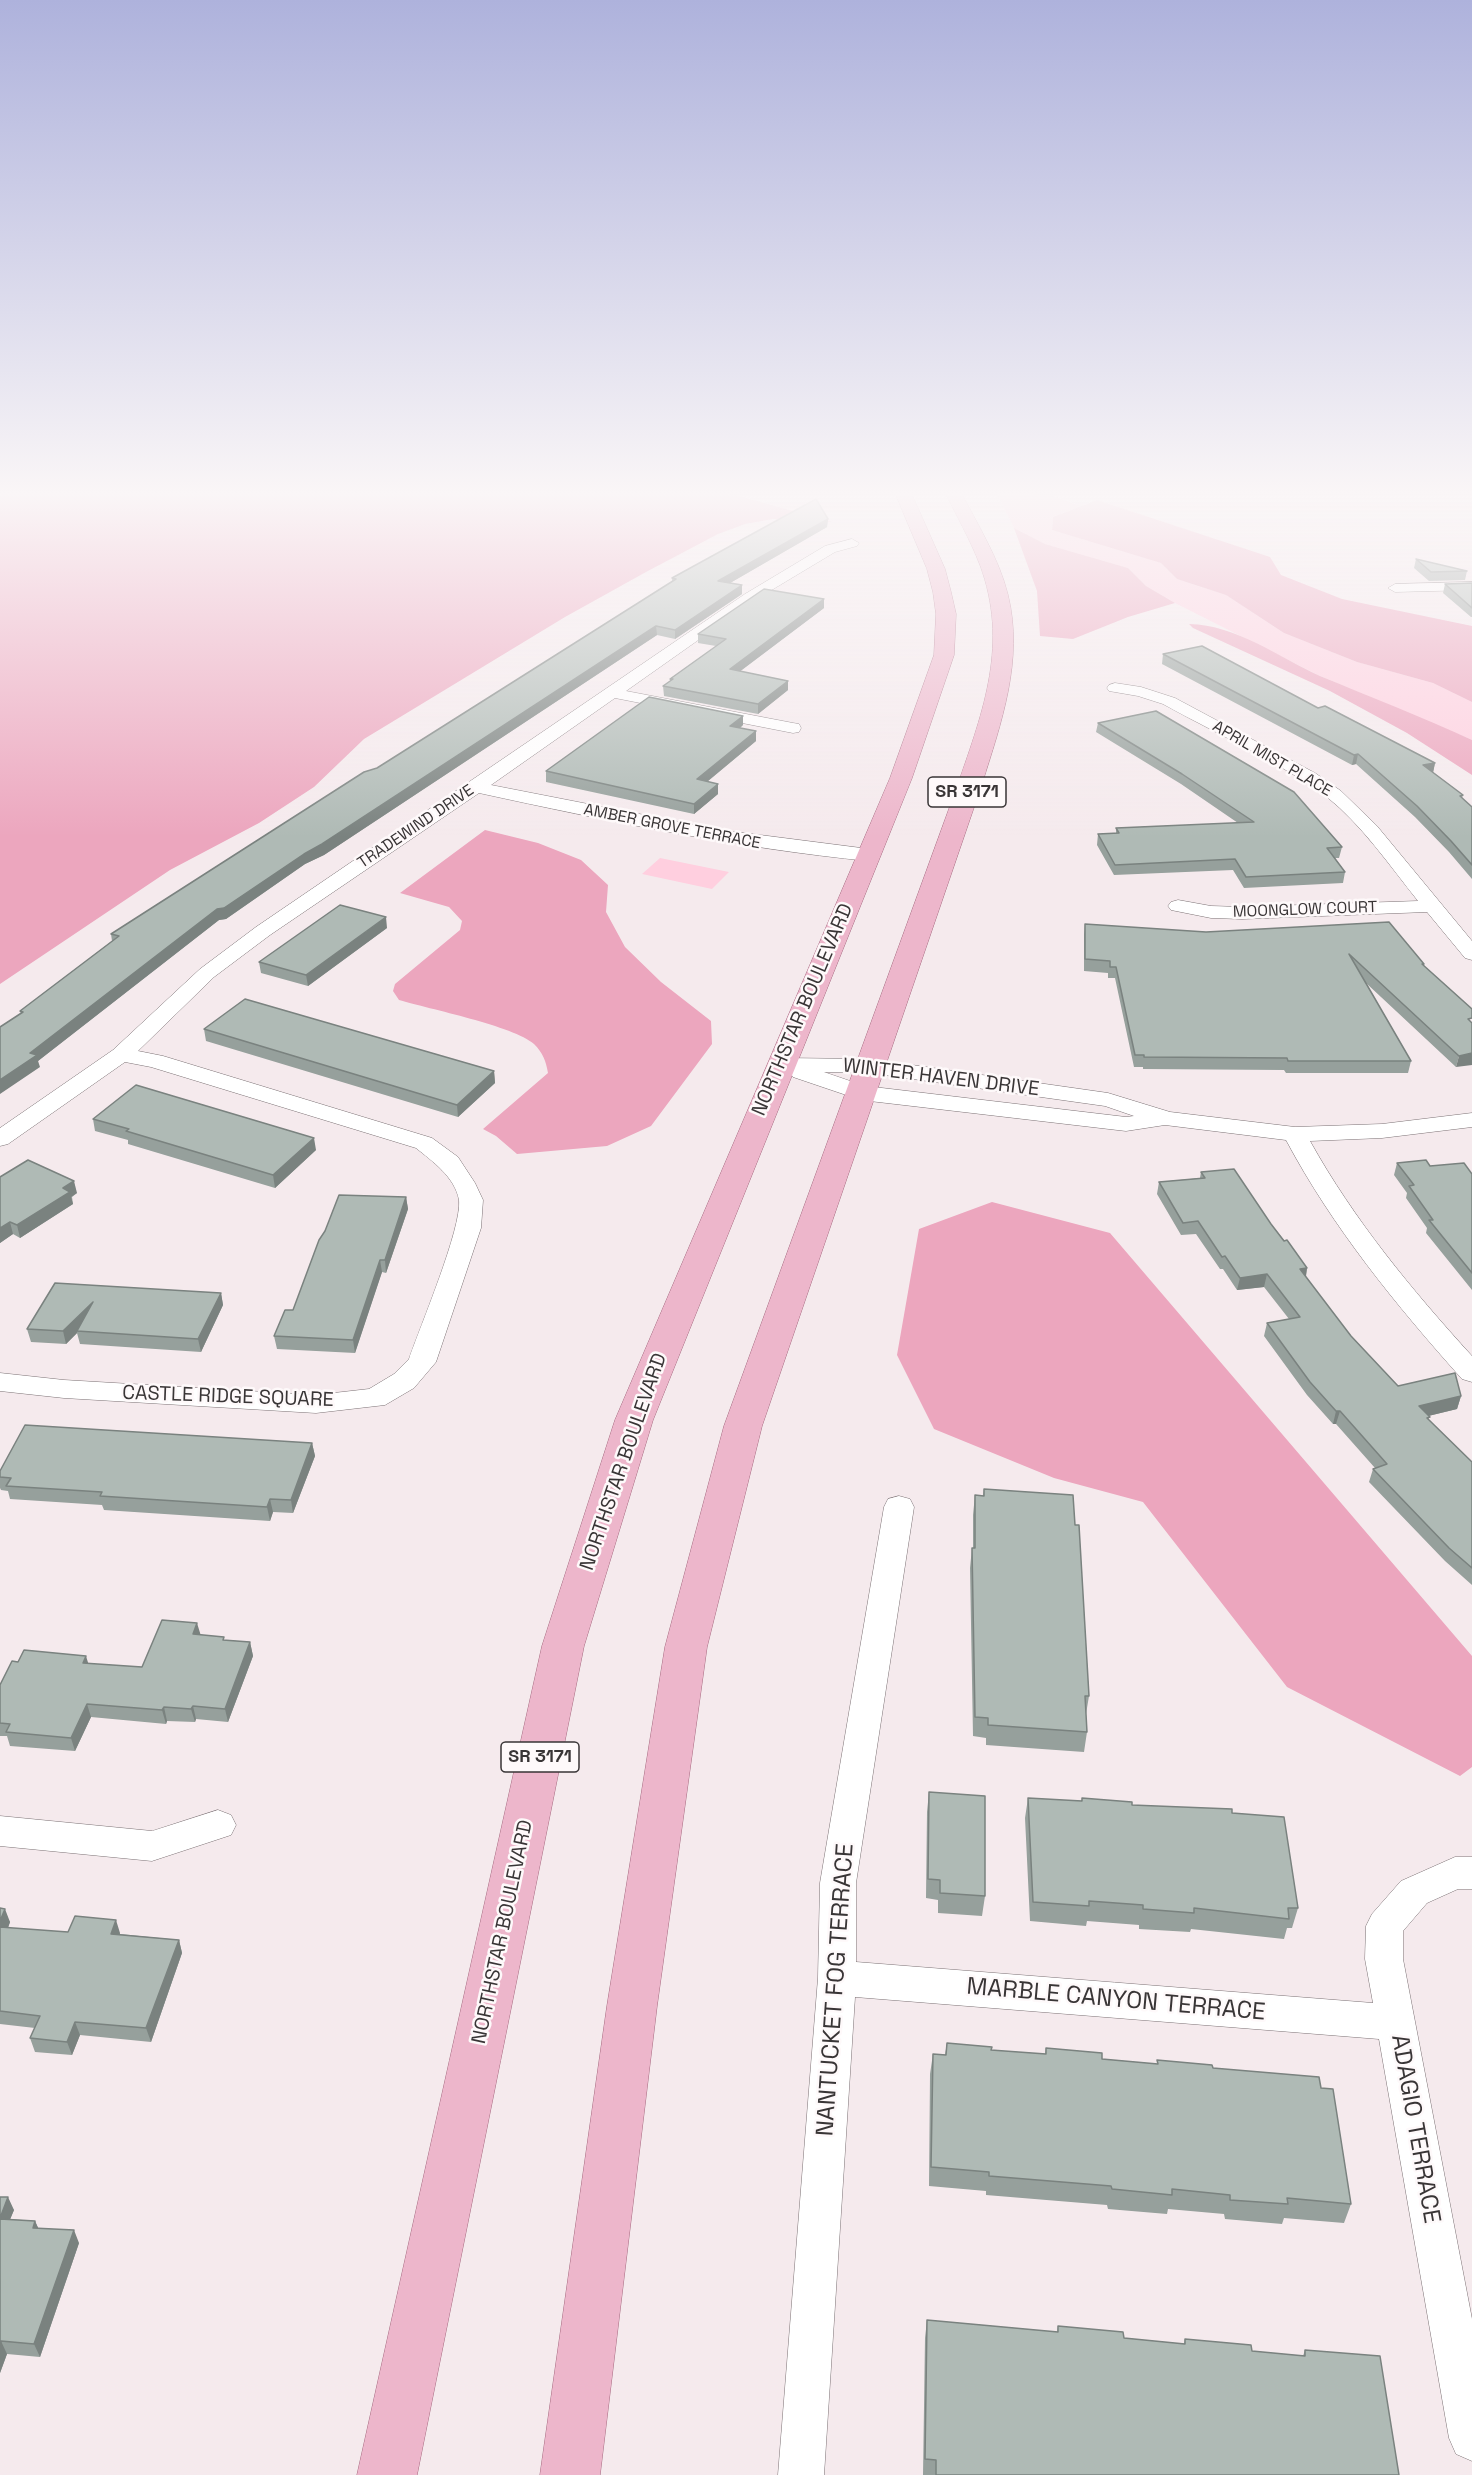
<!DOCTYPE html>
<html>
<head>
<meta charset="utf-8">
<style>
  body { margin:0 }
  canvas { display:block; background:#f5eaed }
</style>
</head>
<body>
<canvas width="1472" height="2475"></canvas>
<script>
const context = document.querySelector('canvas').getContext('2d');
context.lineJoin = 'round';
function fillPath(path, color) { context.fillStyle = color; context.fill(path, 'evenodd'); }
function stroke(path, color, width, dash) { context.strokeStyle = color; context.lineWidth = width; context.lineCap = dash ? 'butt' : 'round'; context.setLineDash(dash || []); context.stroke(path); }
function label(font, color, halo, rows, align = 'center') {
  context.font = font + ' "Space Grotesk",sans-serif'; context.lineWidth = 5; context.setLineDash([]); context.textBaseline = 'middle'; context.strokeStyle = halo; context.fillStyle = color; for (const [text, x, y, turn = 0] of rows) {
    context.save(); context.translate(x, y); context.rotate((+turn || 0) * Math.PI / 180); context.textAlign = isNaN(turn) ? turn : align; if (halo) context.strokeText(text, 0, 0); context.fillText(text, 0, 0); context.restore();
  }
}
const green = new Path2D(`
  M996,492L1049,495L1081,506L1053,517L1052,530L1161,563L1177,579L1226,595L1284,633L1357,662L1433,683L1472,702V740L1318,675L1175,603L1146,586L1128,568L1045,544L1014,528Z
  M660,858L729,872L712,889L642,874Z`);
const forest = new Path2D(`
  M0,490H699L736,495L832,522L773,519L745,524L718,534L646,572L565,617L364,739L314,787L259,823L170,870L0,984Z
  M1097,500L1270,557L1281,575L1342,599L1472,626V702L1433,683L1357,662L1284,633L1226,595L1177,579L1161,563L1052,530L1053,517Z
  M1014,528L1045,544L1128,568L1146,586L1175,603L1128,617L1073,639L1040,636L1037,591Z
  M1189,624C1237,625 1278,657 1320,676C1371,697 1422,717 1472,740V775L1407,733L1330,691L1193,628Z
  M485,830L538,843L581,860L608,885L606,912L625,947L661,982L711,1021L712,1044L651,1126L607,1146L517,1154L496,1136L483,1129L548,1073C546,1061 543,1053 534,1044C514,1026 429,1009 399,1000L393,991L395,984L460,930L462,921L449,907L400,893Z
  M992,1202L1110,1233L1472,1656V1767L1460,1776L1287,1687L1143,1502L1054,1478L934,1429L897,1355L919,1229Z`);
const minor = new Path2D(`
  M852,539L859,543L857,546L835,552L755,600L626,691L793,723L799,724L801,728L799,732L793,733L615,698L491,785L721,830L869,849L876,851L879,855L876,859L869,861C737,848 608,821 479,793L270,935L214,977L138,1051L163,1056L432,1138L458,1157L475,1183L483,1200L481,1228L436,1362L414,1388L385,1405L316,1413L64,1398L0,1391V1373L64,1380L316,1395L369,1389L394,1374L409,1359C420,1327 462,1228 459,1200C455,1177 432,1161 416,1148L151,1067L125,1062L8,1144L0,1146V1128L113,1050L200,969L256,927L745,594L825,546Z
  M1472,582V590L1395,592L1388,588L1395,584Z
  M1115,683L1141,687L1175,698L1315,773L1341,791L1377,826L1472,941V960L1465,958L1427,912L1242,919L1211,918L1171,910L1168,906L1171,902L1178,900L1211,906L1242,907L1418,901C1390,866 1362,825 1327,797C1280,762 1215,733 1163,704L1138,696L1109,691L1107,688L1109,685Z
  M780,1058L870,1059L1108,1093L1170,1112L1295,1127L1382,1124L1472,1113V1127L1382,1138L1310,1141C1354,1220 1411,1289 1472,1356V1382L1462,1379C1396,1305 1333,1228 1286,1140L1165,1125L1126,1131L861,1100L793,1077L790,1072L772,1070L769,1065L772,1060ZM824,1072L870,1073L1105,1106L1134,1116L1126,1117L865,1086Z
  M899,1496L910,1499L914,1507L856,1883V1962L1373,2003L1365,1959L1366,1926L1372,1914L1401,1881L1455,1857H1472V1889H1458L1427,1903L1403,1931V1959L1472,2319V2461L1456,2454L1449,2438L1379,2039L855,1997L824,2475H778L818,1978L820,1883L884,1507L888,1499Z
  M218,1810L231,1815L236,1825L231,1835L152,1861L0,1846V1816L152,1831Z`);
const primary = new Path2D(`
  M894,490H910L945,569L951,592L956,614L954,655L912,778L653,1420L584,1646L417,2475H357L542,1646L615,1420L890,778L934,655L936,614L933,592L927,569Z
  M944,490H960C977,524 999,558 1008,595C1024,660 1001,723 982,784L762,1426L707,1647L657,2006L600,2475H540L607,2006L665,1647L724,1426L958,784C984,709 1009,643 980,565C970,539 956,515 944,490Z`);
const wall = new Path2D(`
  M828,519L827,527L730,583L742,594L675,639L657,635L324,855L305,864L226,919L219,920L38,1061L40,1067L20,1011L112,941L111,934L377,768L672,582V578Z
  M1416,559L1467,571L1465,580L1429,581L1414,568Z
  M1472,583V617H1471L1443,593L1445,584Z
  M824,608L740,671L788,690L758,714L664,696L663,686L670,682V679L716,646L698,643V634Z
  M1163,654L1318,708L1435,763L1433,772L1463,795L1462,798L1472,807V879L1449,852L1415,817L1356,764L1352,765L1162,664Z
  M1098,723L1342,847L1339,858H1335L1345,872L1343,883L1244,888L1233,870L1114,875L1097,845L1098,834L1116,833V828L1238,823L1181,784L1096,732Z
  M743,725L740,728L756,731V741L707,782L718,794L694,814L546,782V771Z
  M1085,924L1424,964V966L1472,1009L1456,1067L1366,983L1411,1061L1408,1073H1286L1284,1070L1143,1069V1067H1134L1115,978H1108V973L1084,971V935Z
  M387,928L308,986L261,973L259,962Z
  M204,1029L494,1071L495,1083L458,1117L206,1041Z
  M93,1119L316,1150L275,1188L128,1144V1140L95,1131Z
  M1397,1163L1430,1166L1472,1174V1290L1426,1233L1427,1228L1406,1198L1407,1193L1394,1175Z
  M1201,1172L1271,1224L1307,1268L1306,1277L1351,1336L1398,1386L1461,1396L1457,1409L1428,1416L1429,1420L1472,1462V1585L1445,1561L1369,1482L1373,1469L1375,1468L1336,1424H1333L1307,1395L1264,1336L1267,1323L1289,1319L1264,1287L1237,1290L1223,1269H1220L1196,1234L1181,1235L1157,1194L1159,1182L1200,1178Z
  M0,1177L77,1193L72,1197L73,1204L20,1238L13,1234L0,1243Z
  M406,1197L408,1209L386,1273L382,1272L355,1353L277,1349L274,1336L293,1310Z
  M221,1293L223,1305L201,1352L80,1344L77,1333L66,1344L31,1342L27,1329Z
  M312,1443L315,1456L293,1513L273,1512L270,1521L104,1510L102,1505L10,1499L8,1491L1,1490L0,1488V1471Z
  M984,1489L1075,1525L1089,1696L1086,1714L1087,1732L1084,1752L986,1745V1738L973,1736L970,1568L972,1548H973V1515L975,1495L983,1496Z
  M200,1635L225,1640L250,1642L253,1656L228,1722L196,1719L195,1722L167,1721L166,1724L91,1717L75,1751L10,1746L7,1736H0V1685L88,1664L142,1667Z
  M929,1792L985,1896L982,1916L938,1913V1900L926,1898L927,1812Z
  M1028,1798L1232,1813L1298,1908L1292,1928H1287L1284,1939L1191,1929L1190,1932L1139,1929V1925L1087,1921L1086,1926L1030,1921L1025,1818Z
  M0,1908L10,1922L8,1928L68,1932L120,1933V1934L179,1940L182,1953L151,2042L80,2035L72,2055L35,2052L30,2038L35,2028L0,2024Z
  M947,2043L991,2050L1045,2054L1046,2048L1102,2059L1157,2064V2060L1213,2068L1321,2088L1351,2204L1344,2223L1284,2218L1282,2224L1225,2219L1224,2214L1168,2209L1167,2214L1108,2209L1107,2205L986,2195V2191L929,2186L930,2074L933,2054L945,2055Z
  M0,2197L14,2210L10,2219L35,2221L38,2228L79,2243L40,2357L7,2354L0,2373Z
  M927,2320L1057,2332L1058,2326L1124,2338L1184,2344L1185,2339L1252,2351L1303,2356L1305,2350L1399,2475H923L925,2338Z`);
const shadedWall = new Path2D(`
  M828,519L827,527L718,590V581Z
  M742,585V594L675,639V630Z
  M824,599V608L730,679V669Z
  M656,626L657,635L324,855L305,864L226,919L219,920L38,1061L40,1067L0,1094V1080L30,1053L217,909Z
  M788,681V690L758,714V704Z
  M743,716V725L730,736V726Z
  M756,731V741L697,790V779Z
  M1358,754L1356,764L1352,765L1354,755Z
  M1435,763L1433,773L1423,765Z
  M718,784V794L694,814V804Z
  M386,917L387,928L308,986L306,975Z
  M1472,1053V1065L1456,1067L1459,1056Z
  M494,1071L495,1083L458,1117L457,1105Z
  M314,1138L316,1150L275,1188L273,1175Z
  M74,1181L77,1193L71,1197L73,1204L20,1238L17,1225L63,1188Z
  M406,1197L408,1209L386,1273L385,1260Z
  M10,1222L13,1234L0,1243V1228Z
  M380,1260L382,1272L355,1353L353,1340Z
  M1307,1268L1305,1281L1300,1269Z
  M1267,1274L1264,1287L1237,1290L1240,1278Z
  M221,1293L223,1305L201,1352L198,1339Z
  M93,1302L77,1331V1333L66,1344L63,1331Z
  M1461,1396L1457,1409L1416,1419L1419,1406Z
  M1336,1411H1340L1336,1424H1333Z
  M312,1443L315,1456L293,1513L291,1500Z
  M270,1499L273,1512L270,1521L267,1507Z
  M197,1623L201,1636L193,1634Z
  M250,1642L253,1656L228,1722L225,1709Z
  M86,1656L90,1669L83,1663Z
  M87,1704L91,1717L75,1751L71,1738Z
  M193,1706L196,1719L195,1722L191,1709Z
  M164,1707L167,1721L166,1724L162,1710Z
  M5,1909L10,1922L3,1941L0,1934V1921Z
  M116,1920L120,1933L115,1947L111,1934Z
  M179,1940L182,1953L151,2042L146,2028Z
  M75,2022L80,2035L72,2055L67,2042Z
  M8,2197L14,2210L5,2232L0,2218Z
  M35,2221L41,2234L33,2228Z
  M74,2230L79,2243L40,2357L34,2344Z
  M1,2341L7,2354L0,2373V2345Z`);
const building = new Path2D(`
  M816,499L828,519L718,581L742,585L675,630L656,626L322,844L304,854L224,908L217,909L30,1053L37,1055L0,1080V1027L23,1012L20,1011L119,936L111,934L364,772L377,768L676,579L672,578Z
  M1416,559L1467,571L1431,572Z
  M1472,583V608L1445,584Z
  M764,589L824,599L730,669L788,681L758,704L663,686L673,679H670L726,639L698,634Z
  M1202,646L1318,708L1325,706L1435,763L1423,765L1463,795L1460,796L1472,807V865L1451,841L1417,806L1358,754L1354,755L1163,654Z
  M649,697L743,716L730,726L756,731L697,779L718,784L694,804L546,771Z
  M1156,711L1294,792L1342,847L1327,848L1345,872L1246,877L1235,859L1115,865L1098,834L1119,833L1116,828L1254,822L1182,774L1098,723Z
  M340,905L386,917L306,975L259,962Z
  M1389,922L1424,964H1422L1472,1009V1018L1468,1019L1472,1023V1053L1459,1056L1349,954L1411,1061H1288L1287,1058L1144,1057V1055H1135L1116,967H1110V961L1085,959V924L1206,932Z
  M245,999L494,1071L457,1105L204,1029Z
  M136,1085L314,1138L273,1175L126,1131L129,1129L93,1119Z
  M28,1160L74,1181L63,1188L70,1192L17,1225L10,1222L0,1228V1177Z
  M1426,1160L1430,1166L1464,1163L1472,1174V1273L1429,1220H1433L1409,1186L1414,1185L1397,1163Z
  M1234,1169L1271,1224L1284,1241L1287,1240L1307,1268L1300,1269L1351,1336L1398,1386L1455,1373L1461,1396L1419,1406L1430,1417L1427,1418L1472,1462V1568L1449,1548L1373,1469L1387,1464L1340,1411H1336L1310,1382L1267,1323L1300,1317L1267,1274L1240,1278L1225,1256L1222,1257L1198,1221L1183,1223L1159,1182L1205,1178L1201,1172Z
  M339,1195L406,1197L385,1260H380L353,1340L274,1336L285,1310H293L319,1240L325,1231Z
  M55,1283L221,1293L198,1339L77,1331L93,1302L63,1331L27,1329Z
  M25,1425L312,1443L291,1500L270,1499L267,1507L100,1496L102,1492L6,1486L11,1478L0,1477V1471Z
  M984,1489L1073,1495L1075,1525H1079L1089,1696H1085L1087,1732L988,1725V1718L975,1717L972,1548H975V1495L984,1496Z
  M162,1620L197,1623L193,1634L224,1637L223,1640L250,1642L225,1709L193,1706L191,1709L164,1707L162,1710L87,1704L71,1738L6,1732L10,1724L0,1723V1685L12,1661L18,1662L24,1650L86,1656L83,1663L142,1667Z
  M929,1792L985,1796V1896L940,1893V1880L928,1879Z
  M1028,1798L1082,1801V1798L1132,1802V1805L1232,1809V1813L1284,1817L1298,1908H1288L1289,1919L1194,1908V1913L1143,1909V1905L1089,1901V1906L1033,1902Z
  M0,1908L5,1909L0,1921Z
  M75,1916L116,1920L111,1934L179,1940L146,2028L75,2022L67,2042L30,2038L40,2016L0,2011V1927L68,1932Z
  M947,2043L992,2047L991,2050L1046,2054V2048L1102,2053V2059L1158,2064L1157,2060L1212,2065L1213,2068L1319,2077L1321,2088L1333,2089L1351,2204L1287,2198L1288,2204L1230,2200V2195L1172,2189V2195L1112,2189L1111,2186L989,2176V2172L931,2167L933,2054L946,2055Z
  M0,2197H8L0,2218Z
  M0,2219L35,2221L33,2228L74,2230L34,2344L1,2341L0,2345Z
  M927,2320L1058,2332V2326L1123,2332L1124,2338L1185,2344V2339L1251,2345L1252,2351L1305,2356V2350L1380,2356L1399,2475H936V2460L925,2459Z`);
const farStreetnames = [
  ["APRIL MIST PLACE",1272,759,30],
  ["TRADEWIND DRIVE",416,827,-34],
  ["AMBER GROVE TERRACE",672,827,11],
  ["MOONGLOW COURT",1305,910,-2]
];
const shields = [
  [967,792,78],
  [540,1757,78]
];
const shieldNames = [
  ["SR 3171",967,792],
  ["SR 3171",540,1757]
];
const streetNames = [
  ["NORTHSTAR BOULEVARD",803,1010,-67],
  ["WINTER HAVEN DRIVE",941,1078,7],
  ["CASTLE RIDGE SQUARE",228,1397,2],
  ["NORTHSTAR BOULEVARD",624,1462,-71],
  ["NORTHSTAR BOULEVARD",503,1932,-78]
];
const nearStreetnames = [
  ["NANTUCKET FOG TERRACE",836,1990,-86],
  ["MARBLE CANYON TERRACE",1116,2000,5],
  ["ADAGIO TERRACE",1415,2129,80]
];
fillPath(green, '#ffcfdf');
fillPath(forest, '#eca6be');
stroke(minor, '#7c7275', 1);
stroke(primary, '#a66a80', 1);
fillPath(minor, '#fff');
fillPath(primary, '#edb6cb');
fillPath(wall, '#96a09c');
fillPath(shadedWall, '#7a827f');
fillPath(building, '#afbab5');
stroke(building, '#7a827f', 1.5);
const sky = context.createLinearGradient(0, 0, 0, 837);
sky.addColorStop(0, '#aeb2dc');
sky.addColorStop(0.59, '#faf6f7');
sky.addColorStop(1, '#faf6f700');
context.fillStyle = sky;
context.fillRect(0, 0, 1472, 837);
label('16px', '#393536', '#fef9fa', farStreetnames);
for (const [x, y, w] of shields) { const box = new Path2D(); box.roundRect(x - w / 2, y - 15, w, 30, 4.5); context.fillStyle = '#fef9fa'; context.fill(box); stroke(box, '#393536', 1.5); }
label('bold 18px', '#393536', null, shieldNames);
label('20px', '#393536', '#fef9fa', streetNames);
label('24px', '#393536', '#fef9fa', nearStreetnames);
</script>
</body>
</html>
